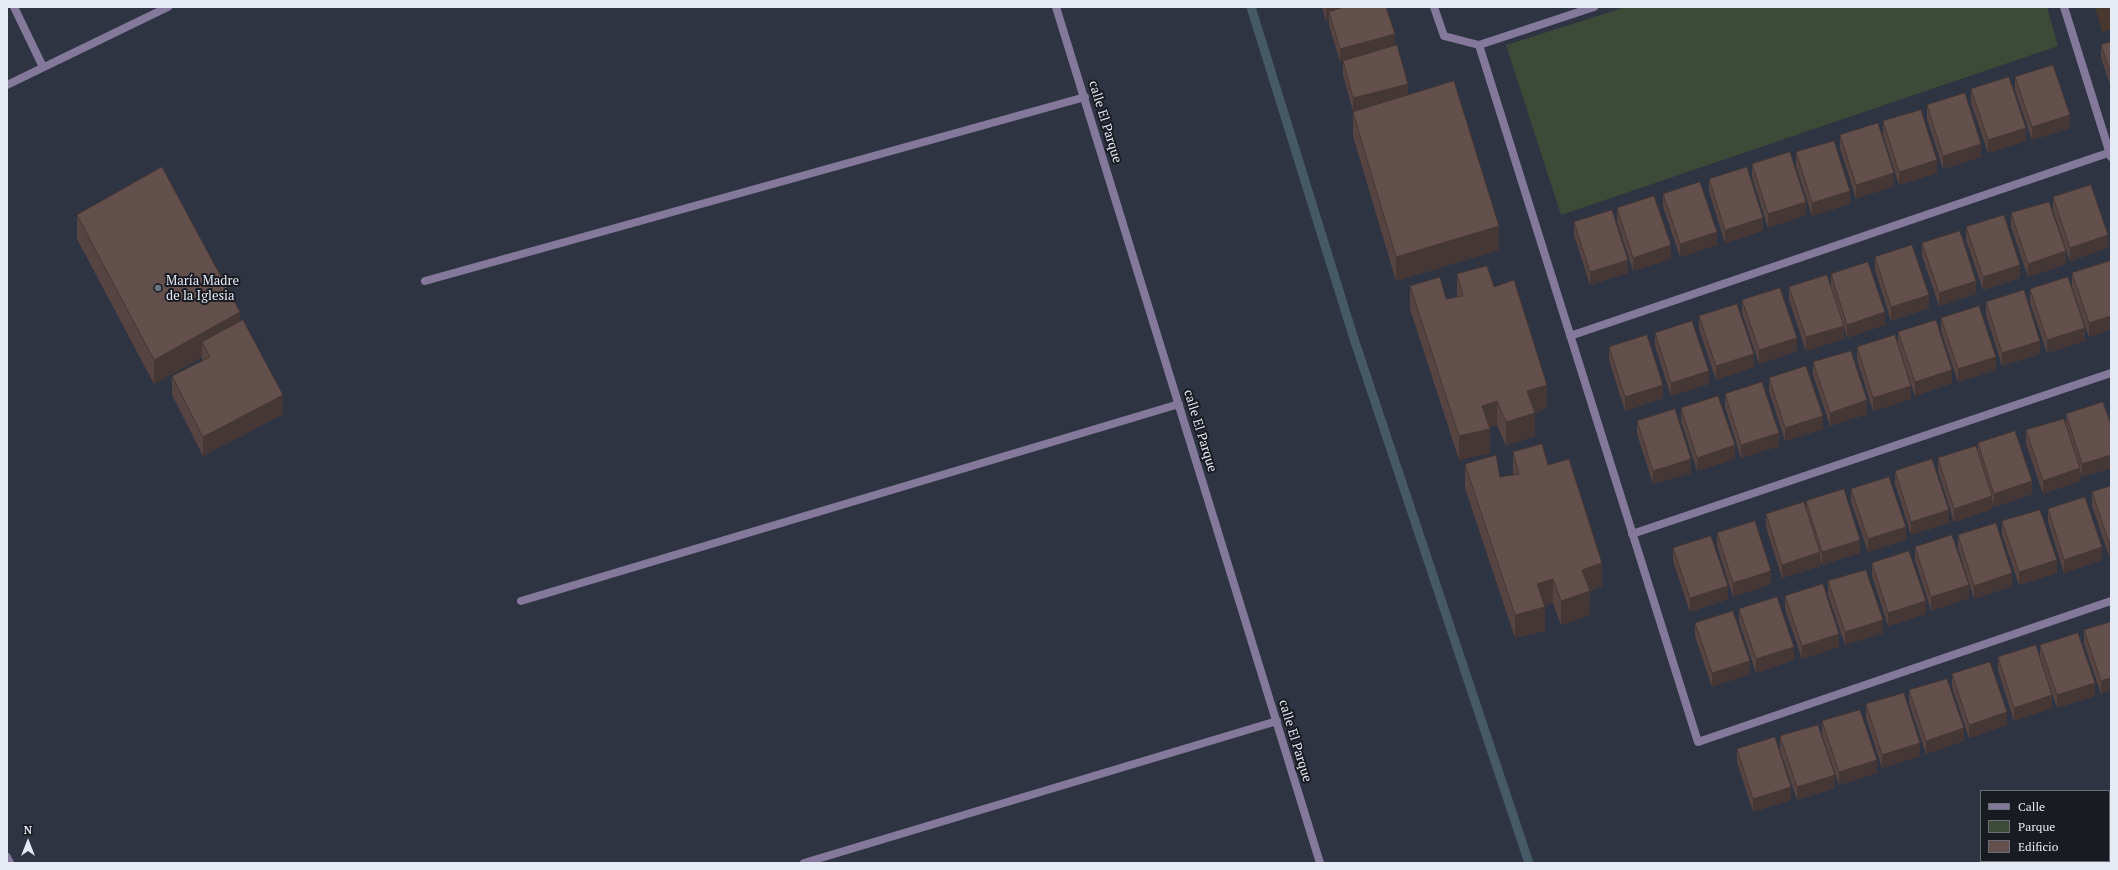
<!DOCTYPE html>
<html>
<head>
<meta charset="utf-8">
<style>
  body { margin:0 }
  #map { position:relative; width:2118px; height:870px; overflow:hidden; background:#2e3442; font-family:"PT Serif",serif }
  canvas { display:block }
  .frame { position:absolute; inset:0; border:8px solid #e6eaf4; pointer-events:none }
  .legend { position:absolute; left:1980px; top:790px; width:130px; height:72px; box-sizing:border-box; background:#191b22; border:1px solid #6b6e76; margin:0; padding:5px 7px; list-style:none; font-size:12px; color:#e6eaf4 }
  .legend li { display:flex; align-items:center; gap:8px; height:20px }
  .legend b { width:20px; border:1px solid #6b6e76 }
  .north { position:absolute; left:8px; top:822px; width:40px; height:40px; -webkit-text-stroke:3px #191b22; paint-order:stroke; rotate:0deg; font-size:11px; font-weight:700; line-height:16px; text-align:center; color:#e6eaf4 }
  .north::after { content:''; display:block; margin:auto; width:14px; height:18px; background:#e6eaf4; clip-path:polygon(50% 0,100% 100%,50% 72%,0 100%) }
</style>
</head>
<body>
<div id="map">
<canvas width="2118" height="870"></canvas>
<div class="frame"></div>
<ul class="legend">
<li><b style="height:5px;background:#85799b"></b>Calle</li>
<li><b style="height:11px;background:#3d4a37"></b>Parque</li>
<li><b style="height:11px;background:#634f4c"></b>Edificio</li>
</ul>
<div class="north">N</div>
</div>
<script>
const context = document.querySelector('canvas').getContext('2d');
context.lineJoin = 'round';
function fillPath(path, color) { context.fillStyle = color; context.fill(path, 'evenodd'); }
function stroke(path, color, width, dash) { context.strokeStyle = color; context.lineWidth = width; context.lineCap = dash ? 'butt' : 'round'; context.setLineDash(dash || []); context.stroke(path); }
function label(font, color, halo, rows, align = 'center') {
  context.font = font + ' "PT Serif",serif'; context.lineWidth = 4; context.setLineDash([]); context.textBaseline = 'middle'; context.strokeStyle = halo; context.fillStyle = color; for (const [text, x, y, turn = 0] of rows) {
    context.save(); context.translate(x, y); context.rotate((+turn || 0) * Math.PI / 180); context.textAlign = isNaN(turn) ? turn : align; if (halo) context.strokeText(text, 0, 0); context.fillText(text, 0, 0); context.restore();
  }
}
const commercial = new Path2D(`
  M2095,7H2111V29L2102,32Z`);
const green = new Path2D(`
  M1626,7H2047L2058,46L1561,215L1506,45Z`);
const stream = new Path2D(`
  M1251,7L1354,339L1529,863`);
const street = new Path2D(`
  M14,7L43,67
  M1056,7L1320,863
  M1434,7L1444,36L1479,45L1594,7
  M2064,7L2111,157
  M1479,45L1698,742L2111,601
  M7,85L168,7
  M425,281L1085,97
  M1570,336L2111,152
  M1632,534L2111,373
  M521,601L1179,404
  M7,857L10,863
  M804,863L1277,721`);
const wall = new Path2D(`
  M1322,7H1386L1395,46L1408,95L1499,250L1396,281L1353,136V112L1373,106L1353,111L1343,75V61L1359,57L1340,62L1329,25V20L1326,21Z
  M2111,42V87L2101,58V45Z
  M2015,77L2070,128L2032,140L2015,90Z
  M1971,89L2026,141L1988,153L1971,103Z
  M1927,105L1981,157L1943,169L1927,119Z
  M1883,121L1937,173L1899,185L1883,135Z
  M1840,135L1894,186L1856,199L1840,148Z
  M1796,152L1850,204L1812,216L1796,166Z
  M1752,164L1806,215L1768,228L1752,177Z
  M1709,179L1763,231L1725,243L1709,192Z
  M1663,194L1717,245L1680,257L1663,207Z
  M2053,197L2108,248L2070,261L2053,211Z
  M1617,208L1671,259L1633,271L1617,221Z
  M2011,213L2066,264L2028,277L2011,227Z
  M77,215L240,321L283,414L203,456L172,395V376L202,361V357L154,384L77,239Z
  M1574,222L1628,273L1590,285L1574,235Z
  M1966,227L2020,278L1983,290L1966,240Z
  M1922,243L1976,294L1939,306L1922,256Z
  M1875,257L1929,308L1891,321L1875,270Z
  M2111,264V329L2089,337L2072,287V273Z
  M1457,274L1494,287L1547,408L1535,413V436L1506,446L1497,425L1489,427L1490,453L1459,460L1410,309V286L1446,299L1457,297Z
  M1831,274L1885,325L1847,338L1844,327V339L1806,351L1789,300V287L1831,286Z
  M2030,289L2085,341L2047,353L2030,303Z
  M1742,300L1797,351L1759,364L1742,313Z
  M1986,302L2040,354L2002,366L1986,315Z
  M1699,316L1754,367L1716,380L1699,329Z
  M1941,318L1996,370L1958,382L1941,331Z
  M1898,332L1952,383L1915,396L1898,345Z
  M1655,333L1709,384L1671,396L1655,346Z
  M1609,347L1663,398L1625,411L1609,360Z
  M1857,347L1911,399L1873,411L1857,360Z
  M1813,362L1867,414L1830,426L1813,375Z
  M1769,378L1823,429L1785,441L1769,391Z
  M1725,394L1779,446L1741,458L1725,407Z
  M1681,408L1735,459L1697,471L1681,421Z
  M2066,414L2111,425V468L2082,477L2080,471V481L2043,494L2026,444V430L2066,423Z
  M1637,421L1691,473L1653,484L1637,434Z
  M1978,443L2032,494L1994,507L1992,501V509L1954,522L1938,471V458L1978,451Z
  M1513,452L1548,465L1602,586L1590,591V615L1561,625L1553,603L1545,605V631L1515,638L1465,488V464L1500,477L1513,475Z
  M1895,471L1949,523L1911,535L1895,484Z
  M2111,486L2109,556L2092,506V492Z
  M1851,489L1906,540L1868,552L1851,502Z
  M1806,501L1860,553L1822,565L1820,559V566L1782,578L1766,527V514L1806,509Z
  M2048,509L2102,560L2064,573L2048,522Z
  M2002,521L2057,573L2019,585L2002,535Z
  M1717,533L1771,584L1733,597L1717,546Z
  M1958,535L2012,586L1974,599L1958,548Z
  M1915,547L1969,598L1931,611L1915,560Z
  M1673,548L1728,599L1690,612L1673,561Z
  M1872,563L1926,614L1888,626L1872,576Z
  M1828,581L1883,633L1845,645L1828,595Z
  M1785,596L1839,647L1802,659L1785,609Z
  M1739,609L1794,660L1756,673L1739,622Z
  M2111,622L2101,694L2084,644V630Z
  M1695,623L1750,674L1712,687L1695,636Z
  M2040,645L2095,696L2057,708L2040,658Z
  M1998,657L2052,708L2014,721L1998,670Z
  M1952,674L2007,725L1969,738L1952,687Z
  M1909,690L1964,741L1926,754L1909,703Z
  M1866,704L1920,756L1882,768L1866,718Z
  M1822,721L1877,773L1839,785L1822,735Z
  M1780,736L1835,788L1797,800L1780,750Z
  M1737,749L1791,800L1753,812L1737,762Z`);
const shadedWall = new Path2D(`
  M1328,7H1379L1329,12V20L1326,21V8Z
  M1395,34V47L1340,62V49Z
  M1408,84V97L1353,111V98Z
  M2070,115V128L2032,140V127Z
  M2026,128V141L1988,153V140Z
  M1981,144V157L1943,169V156Z
  M1937,160V173L1899,185V172Z
  M1894,173V186L1856,199V185Z
  M1850,191V204L1812,216V203Z
  M1806,202V215L1768,228V214Z
  M1763,218V231L1725,243V230Z
  M1499,226V250L1396,281V257Z
  M1717,232V245L1680,257V244Z
  M2108,235V248L2070,261V248Z
  M1671,245V259L1633,271V258Z
  M2066,251V264L2028,277V264Z
  M1628,260V273L1590,285V272Z
  M2020,265V278L1983,290V277Z
  M1976,281V294L1939,306V293Z
  M1929,295V308L1891,321V307Z
  M240,312V336L202,342V357L154,384V360Z
  M1885,312V325L1847,338V325Z
  M2111,316V329L2089,337V323Z
  M1844,326V339L1806,351V337Z
  M2085,328V341L2047,353V340Z
  M1797,338V351L1759,364V350Z
  M2040,341V354L2002,366V353Z
  M1754,354V367L1716,380V366Z
  M1996,357V370L1958,382V369Z
  M1952,370V383L1915,396V382Z
  M1709,371V384L1671,396V383Z
  M1547,385V408L1527,415V391Z
  M1663,385V398L1625,411V397Z
  M1911,386V399L1873,411V398Z
  M283,395V414L203,456V437Z
  M1867,400V414L1830,426V413Z
  M1497,401V425L1482,430V406Z
  M1535,413V436L1506,446V422Z
  M1823,416V429L1785,441V428Z
  M1490,429V453L1459,460V436Z
  M1779,433V446L1741,458V445Z
  M1735,445V459L1697,471V458Z
  M2111,455V468L2082,477V464Z
  M1691,459V473L1653,484V471Z
  M2080,468V481L2043,494V481Z
  M2032,481V494L1994,507V494Z
  M1992,496V509L1954,522V509Z
  M1949,510V523L1911,535V522Z
  M1906,527V540L1868,552V539Z
  M1860,540V553L1822,565V552Z
  M2111,542V556H2109V543Z
  M2102,547V560L2064,573V560Z
  M1820,552V566L1782,578V565Z
  M2057,560V573L2019,585V572Z
  M1602,563V586L1582,594V570Z
  M1771,571V584L1733,597V583Z
  M2012,573V586L1974,599V586Z
  M1553,579V603L1537,608V584Z
  M1969,585V598L1931,611V597Z
  M1728,586V599L1690,612V598Z
  M1590,591V615L1561,625V601Z
  M1926,601V614L1888,626V613Z
  M1545,607V631L1515,638V615Z
  M1883,620V633L1845,645V632Z
  M1839,634V647L1802,659V646Z
  M1794,647V660L1756,673V659Z
  M1750,661V674L1712,687V673Z
  M2111,678V691L2101,694V681Z
  M2095,683V696L2057,708V695Z
  M2052,695V708L2014,721V708Z
  M2007,712V725L1969,738V725Z
  M1964,728V741L1926,754V741Z
  M1920,743V756L1882,768V755Z
  M1877,760V773L1839,785V772Z
  M1835,775V788L1797,800V787Z
  M1791,787V800L1753,812V799Z`);
const building = new Path2D(`
  M1345,7H1386L1395,34L1340,49L1329,12Z
  M2111,42V74L2101,45Z
  M1397,45L1408,84L1353,98L1343,61Z
  M2053,65L2070,115L2032,127L2015,77Z
  M2009,77L2026,128L1988,140L1971,89Z
  M1454,81L1499,226L1396,257L1353,112Z
  M1965,93L1981,144L1943,156L1927,105Z
  M1921,110L1937,160L1899,172L1883,121Z
  M1878,123L1894,173L1856,185L1840,135Z
  M1834,141L1850,191L1812,203L1796,152Z
  M1790,152L1806,202L1768,214L1752,164Z
  M162,167L240,312L154,360L77,215Z
  M1747,167L1763,218L1725,230L1709,179Z
  M1700,182L1717,232L1680,244L1663,194Z
  M2091,185L2108,235L2070,248L2053,197Z
  M1654,196L1671,245L1633,258L1617,208Z
  M2049,202L2066,251L2028,264L2011,213Z
  M1612,210L1628,260L1590,272L1574,222Z
  M2004,215L2020,265L1983,277L1966,227Z
  M1960,231L1976,281L1939,293L1922,243Z
  M1912,245L1929,295L1891,307L1875,257Z
  M2110,261L2111,264V316L2089,323L2072,273Z
  M1868,262L1885,312L1847,325L1831,274Z
  M1487,266L1494,287L1514,280L1547,385L1527,391L1535,413L1506,422L1497,401L1482,406L1490,429L1459,436L1410,286L1440,277L1446,299L1463,296L1457,274Z
  M1827,275L1844,326L1806,337L1789,287Z
  M2068,277L2085,328L2047,340L2030,289Z
  M1780,288L1797,338L1759,350L1742,300Z
  M2024,290L2040,341L2002,353L1986,302Z
  M1737,304L1754,354L1716,366L1699,316Z
  M1979,306L1996,357L1958,369L1941,318Z
  M243,320L283,395L203,437L172,376L210,357L202,342Z
  M1936,320L1952,370L1915,382L1898,332Z
  M1692,321L1709,371L1671,383L1655,333Z
  M1647,335L1663,385L1625,397L1609,347Z
  M1895,335L1911,386L1873,398L1857,347Z
  M1851,351L1867,400L1830,413L1813,362Z
  M1806,366L1823,416L1785,428L1769,378Z
  M1762,382L1779,433L1741,445L1725,394Z
  M1718,396L1735,445L1697,458L1681,408Z
  M2103,402L2111,425V455L2082,464L2066,414Z
  M1675,409L1691,459L1653,471L1637,421Z
  M2064,419L2080,468L2043,481L2026,430Z
  M2015,431L2032,481L1994,494L1978,443Z
  M1542,444L1548,465L1569,459L1602,563L1582,570L1590,591L1561,601L1553,579L1537,584L1545,607L1515,615L1465,464L1496,455L1500,477L1519,474L1513,452Z
  M1976,446L1992,496L1954,509L1938,458Z
  M1932,459L1949,510L1911,522L1895,471Z
  M1889,477L1906,527L1868,539L1851,489Z
  M2111,486V542L2109,543L2092,492Z
  M1844,489L1860,540L1822,552L1806,501Z
  M2085,497L2102,547L2064,560L2048,509Z
  M1804,502L1820,552L1782,565L1766,514Z
  M2040,510L2057,560L2019,572L2002,521Z
  M1755,521L1771,571L1733,583L1717,533Z
  M1996,523L2012,573L1974,586L1958,535Z
  M1952,535L1969,585L1931,597L1915,547Z
  M1711,536L1728,586L1690,598L1673,548Z
  M1909,551L1926,601L1888,613L1872,563Z
  M1866,570L1883,620L1845,632L1828,581Z
  M1823,584L1839,634L1802,646L1785,596Z
  M1777,597L1794,647L1756,659L1739,609Z
  M1733,611L1750,661L1712,673L1695,623Z
  M2111,622V678L2101,681L2084,630Z
  M2078,633L2095,683L2057,695L2040,645Z
  M2036,645L2052,695L2014,708L1998,657Z
  M1990,662L2007,712L1969,725L1952,674Z
  M1947,679L1964,728L1926,741L1909,690Z
  M1904,693L1920,743L1882,755L1866,704Z
  M1860,710L1877,760L1839,772L1822,721Z
  M1818,725L1835,775L1797,787L1780,736Z
  M1775,737L1791,787L1753,799L1737,749Z`);
const markers = [
  [158,288,4,"#6b7280"]
];
const streetNames = [
  ["calle El Parque",1105,122,73],
  ["calle El Parque",1200,431,73],
  ["calle El Parque",1295,741,73]
];
const poiNames = [
  ["María Madre",166,281],
  ["de la Iglesia",166,296]
];
fillPath(commercial, '#48382d');
fillPath(green, '#3d4a37');
stroke(stream, '#455966', 9);
stroke(street, '#85799b', 8);
fillPath(wall, '#554441');
fillPath(shadedWall, '#453735');
fillPath(building, '#634f4c');
stroke(building, '#453735', 1);
for (const [x, y, r, color] of markers) { const dot = new Path2D(); dot.arc(x, y, r, 0, 2 * Math.PI); context.fillStyle = color; context.fill(dot); stroke(dot, '#191b22', 1.5); }
label('13px', '#e6eaf4', '#191b22', streetNames);
label('13px', '#e6eaf4', '#191b22', poiNames, 'left');
</script>
</body>
</html>
